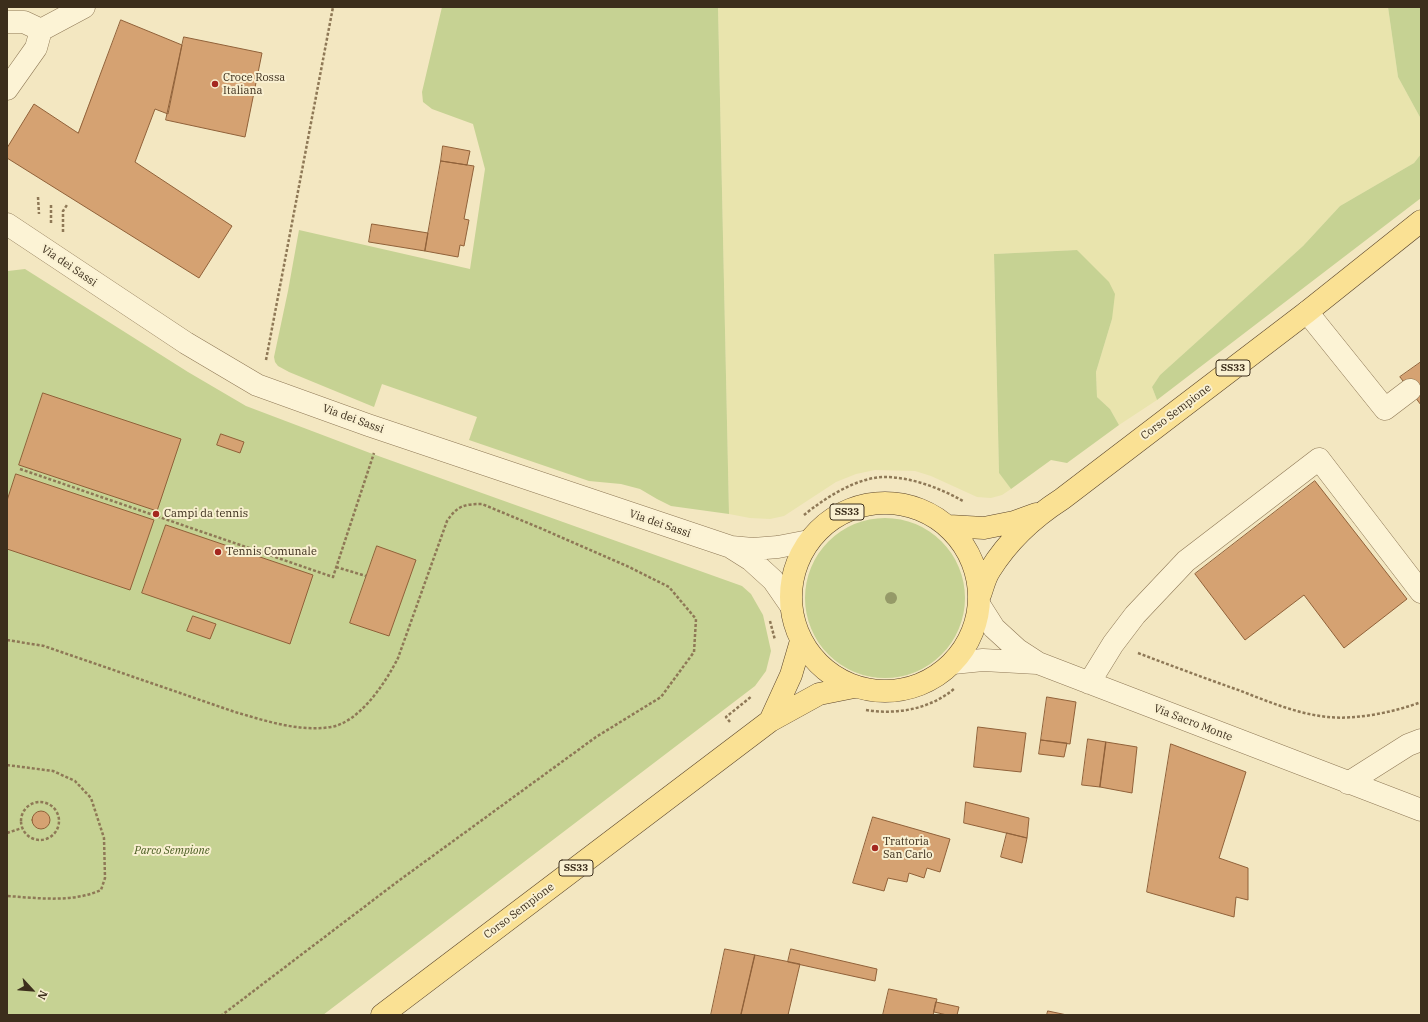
<!DOCTYPE html>
<html>
<head>
<meta charset="utf-8">
<style>
  body { margin:0 }
  #map { position:relative; width:1428px; height:1022px; overflow:hidden; background:#f3e7c1; font-family:"IBM Plex Serif",serif }
  canvas { display:block }
  .frame { position:absolute; inset:0; border:8px solid #3c2e1c; pointer-events:none }
  .north { position:absolute; left:12px; top:970px; width:40px; height:40px; -webkit-text-stroke:3px #f9f0d1; paint-order:stroke; rotate:116deg; font-size:11px; font-weight:700; line-height:16px; text-align:center; color:#3c2e1c }
  .north::after { content:''; display:block; margin:auto; width:14px; height:18px; background:#3c2e1c; clip-path:polygon(50% 0,100% 100%,50% 72%,0 100%) }
</style>
</head>
<body>
<div id="map">
<canvas width="1428" height="1022"></canvas>
<div class="frame"></div>
<div class="north">N</div>
</div>
<script>
const context = document.querySelector('canvas').getContext('2d');
context.lineJoin = 'round';
function fillPath(path, color) { context.fillStyle = color; context.fill(path, 'evenodd'); }
function stroke(path, color, width, dash) { context.strokeStyle = color; context.lineWidth = width; context.lineCap = dash ? 'butt' : 'round'; context.setLineDash(dash || []); context.stroke(path); }
function label(font, color, halo, rows, align = 'center') {
  context.font = font + ' "IBM Plex Serif",serif'; context.lineWidth = 4; context.setLineDash([]); context.textBaseline = 'middle'; context.strokeStyle = halo; context.fillStyle = color; for (const [text, x, y, turn = 0] of rows) {
    context.save(); context.translate(x, y); context.rotate((+turn || 0) * Math.PI / 180); context.textAlign = isNaN(turn) ? turn : align; if (halo) context.strokeText(text, 0, 0); context.fillText(text, 0, 0); context.restore();
  }
}
const farmland = new Path2D(`
  M718,7H1388L1398,77L1421,119V154L1414,163L1340,206L1303,246L1160,375L1152,387L1157,400L1119,425L1110,409L1097,397L1096,372L1112,319L1077,250L994,254L999,473L1011,489L1002,495L991,498L977,497L931,476L915,471L875,470L856,474L836,482L784,516L770,519L750,518L729,514Z`);
const green = new Path2D(`
  M442,7H718L729,514L671,506L657,499L640,489L621,484L589,481L469,440L477,417L382,384L374,407L289,372L278,366L275,362L274,357L288,291L299,230L470,269L485,169L473,124L432,109L423,102L422,92Z
  M1388,7H1421V119L1398,77Z
  M1421,154V198L1157,400L1152,387L1160,375L1303,246L1340,206L1414,163Z
  M1077,250L1109,282L1115,294L1112,319L1096,372L1097,397L1110,409L1119,425L1067,463L1051,460L1011,489L999,473L994,254Z
  M25,269L188,372L246,406L370,453L742,586L751,594L763,615L771,651L766,671L755,686L323,1015H7V277L8,271Z
  M805 598a80 80 0 1 1 160 0a80 80 0 1 1-160 0Z`);
const building = new Path2D(`
  M121,20L182,45L168,114L155,109L135,162L232,226L199,278L7,158V148L34,104L78,133Z
  M184,37L262,53L245,137L166,120Z
  M443,146L470,151L467,165L441,161Z
  M441,161L474,166L464,219L469,220L464,246L460,245L458,257L425,251Z
  M372,224L428,233L425,251L369,242Z
  M1421,362V405L1400,377Z
  M43,393L181,439L157,511L19,465Z
  M221,434L244,442L240,453L217,445Z
  M16,474L154,520L130,590L7,549V501Z
  M1315,481L1407,599L1344,648L1304,595L1245,640L1195,574Z
  M166,525L313,575L290,644L142,593Z
  M377,546L416,560L389,636L350,623Z
  M193,616L216,624L210,639L187,631Z
  M1047,697L1076,702L1070,744L1041,740Z
  M978,727L1026,733L1021,772L974,767Z
  M1088,739L1106,742L1100,787L1082,785Z
  M1041,740L1067,743L1064,757L1039,754Z
  M1106,742L1137,747L1132,793L1100,787Z
  M1171,744L1246,772L1219,858L1248,868V900L1236,897L1234,917L1147,892Z
  M966,802L1029,818L1027,838L964,823Z
  M32 820a9 9 0 1 1 18 0a9 9 0 1 1-18 0Z
  M873,817L950,839L940,872L927,868L924,878L909,873L907,882L888,878L884,891L853,883Z
  M1007,833L1027,838L1022,863L1001,857Z
  M725,949L755,955L741,1015H711Z
  M791,949L877,969L875,981L788,962Z
  M755,955L800,964L788,1015H741Z
  M889,989L937,999L933,1015H883Z
  M936,1002L959,1007L957,1015H947L934,1012Z
  M1048,1011L1067,1015H1047Z`);
const path = new Path2D(`
  M38,197L39,214
  M51,205V223
  M63,232V211L67,205
  M266,360L333,7
  M20,469L333,577L374,453
  M804,515C825,498 858,476 887,477C913,478 940,488 963,501
  M336,567L366,576
  M770,621L775,640
  M7,640L44,646L235,712C266,721 299,732 331,727C360,722 386,682 398,658L447,521C457,506 464,504 482,504L540,528L627,566L669,587L696,619L694,652L661,697L596,737L397,882L222,1015
  M1138,653C1172,666 1207,679 1241,691C1269,702 1298,714 1328,717C1356,720 1395,712 1421,702
  M866,710C897,715 931,709 955,688
  M730,722L726,717L752,696
  M7,765L53,771L75,781L91,798L104,838L105,878L101,890C72,903 38,898 7,896
  M21 821a19 19 0 1 1 38 0a19 19 0 1 1-38 0Z
  M7,833L22,828`);
const minor = new Path2D(`
  M7,22H24L41,30
  M41,30L84,7
  M7,89L36,48L41,30
  M7,224L186,343L257,385L368,425L731,547L753,549L778,547L809,541
  M1307,312L1385,409L1410,390
  M732,548L751,560L773,580L791,606
  M980,606L994,628L1018,650L1038,663L1421,810
  M953,663L983,660L1037,663
  M1089,683L1113,644L1135,615L1186,561L1319,459L1421,592
  M1348,783L1408,745L1421,740`);
const major = new Path2D(`
  M791 597a94 94 0 1 1 188 0a94 94 0 1 1-188 0Z
  M949,526L984,528L1014,522L1036,514
  M980,595C983,587 985,577 990,570C1008,541 1034,517 1062,499L1307,312L1421,221
  M770,721L791,675L801,641
  M382,1015L770,721L819,694L854,687`);
const trees = [
  [891,598]
];
const markers = [
  [215,84,4,"#a4271f"],
  [156,514,4,"#a4271f"],
  [218,552,4,"#a4271f"],
  [875,848,4,"#a4271f"]
];
const shields = [
  [1233,368,34],
  [847,512,34],
  [576,868,34]
];
const shieldNames = [
  ["SS33",1233,368],
  ["SS33",847,512],
  ["SS33",576,868]
];
const poiNames = [
  ["Croce Rossa",223,78],
  ["Italiana",223,91],
  ["Campi da tennis",164,514],
  ["Tennis Comunale",226,552],
  ["Trattoria",883,842],
  ["San Carlo",883,855]
];
const streetNames = [
  ["Via dei Sassi",69,266,34],
  ["Corso Sempione",1176,412,-37],
  ["Via dei Sassi",353,419,20],
  ["Via dei Sassi",660,524,19],
  ["Via Sacro Monte",1193,723,21],
  ["Corso Sempione",519,911,-37]
];
const parkNames = [
  ["Parco Sempione",172,851]
];
fillPath(farmland, '#e9e4ad');
fillPath(green, '#c6d293');
fillPath(building, '#d5a272');
stroke(building, '#906139', 1);
stroke(minor, '#8e7856', 23);
stroke(major, '#5b452b', 23);
stroke(path, '#8e7856', 2.5, [3, 2]);
stroke(minor, '#fcf3d5', 22);
stroke(major, '#fae194', 22);
context.fillStyle = '#959a68';
for (const [x, y] of trees) { context.beginPath(); context.arc(x, y, 6, 0, 2 * Math.PI); context.fill(); }
for (const [x, y, r, color] of markers) { const dot = new Path2D(); dot.arc(x, y, r, 0, 2 * Math.PI); context.fillStyle = color; context.fill(dot); stroke(dot, '#f9f0d1', 1.5); }
for (const [x, y, w] of shields) { const box = new Path2D(); box.roundRect(x - w / 2, y - 8, w, 16, 3); context.fillStyle = '#f9f0d1'; context.fill(box); stroke(box, '#3c2e1c', 1); }
label('bold 10px', '#3c2e1c', null, shieldNames);
label('11px', '#3c2e1c', '#f9f0d1', poiNames, 'left');
label('11px', '#3c2e1c', '#f9f0d1', streetNames);
label('italic 11px', '#485b20', '#f9f0d1', parkNames);
</script>
</body>
</html>
